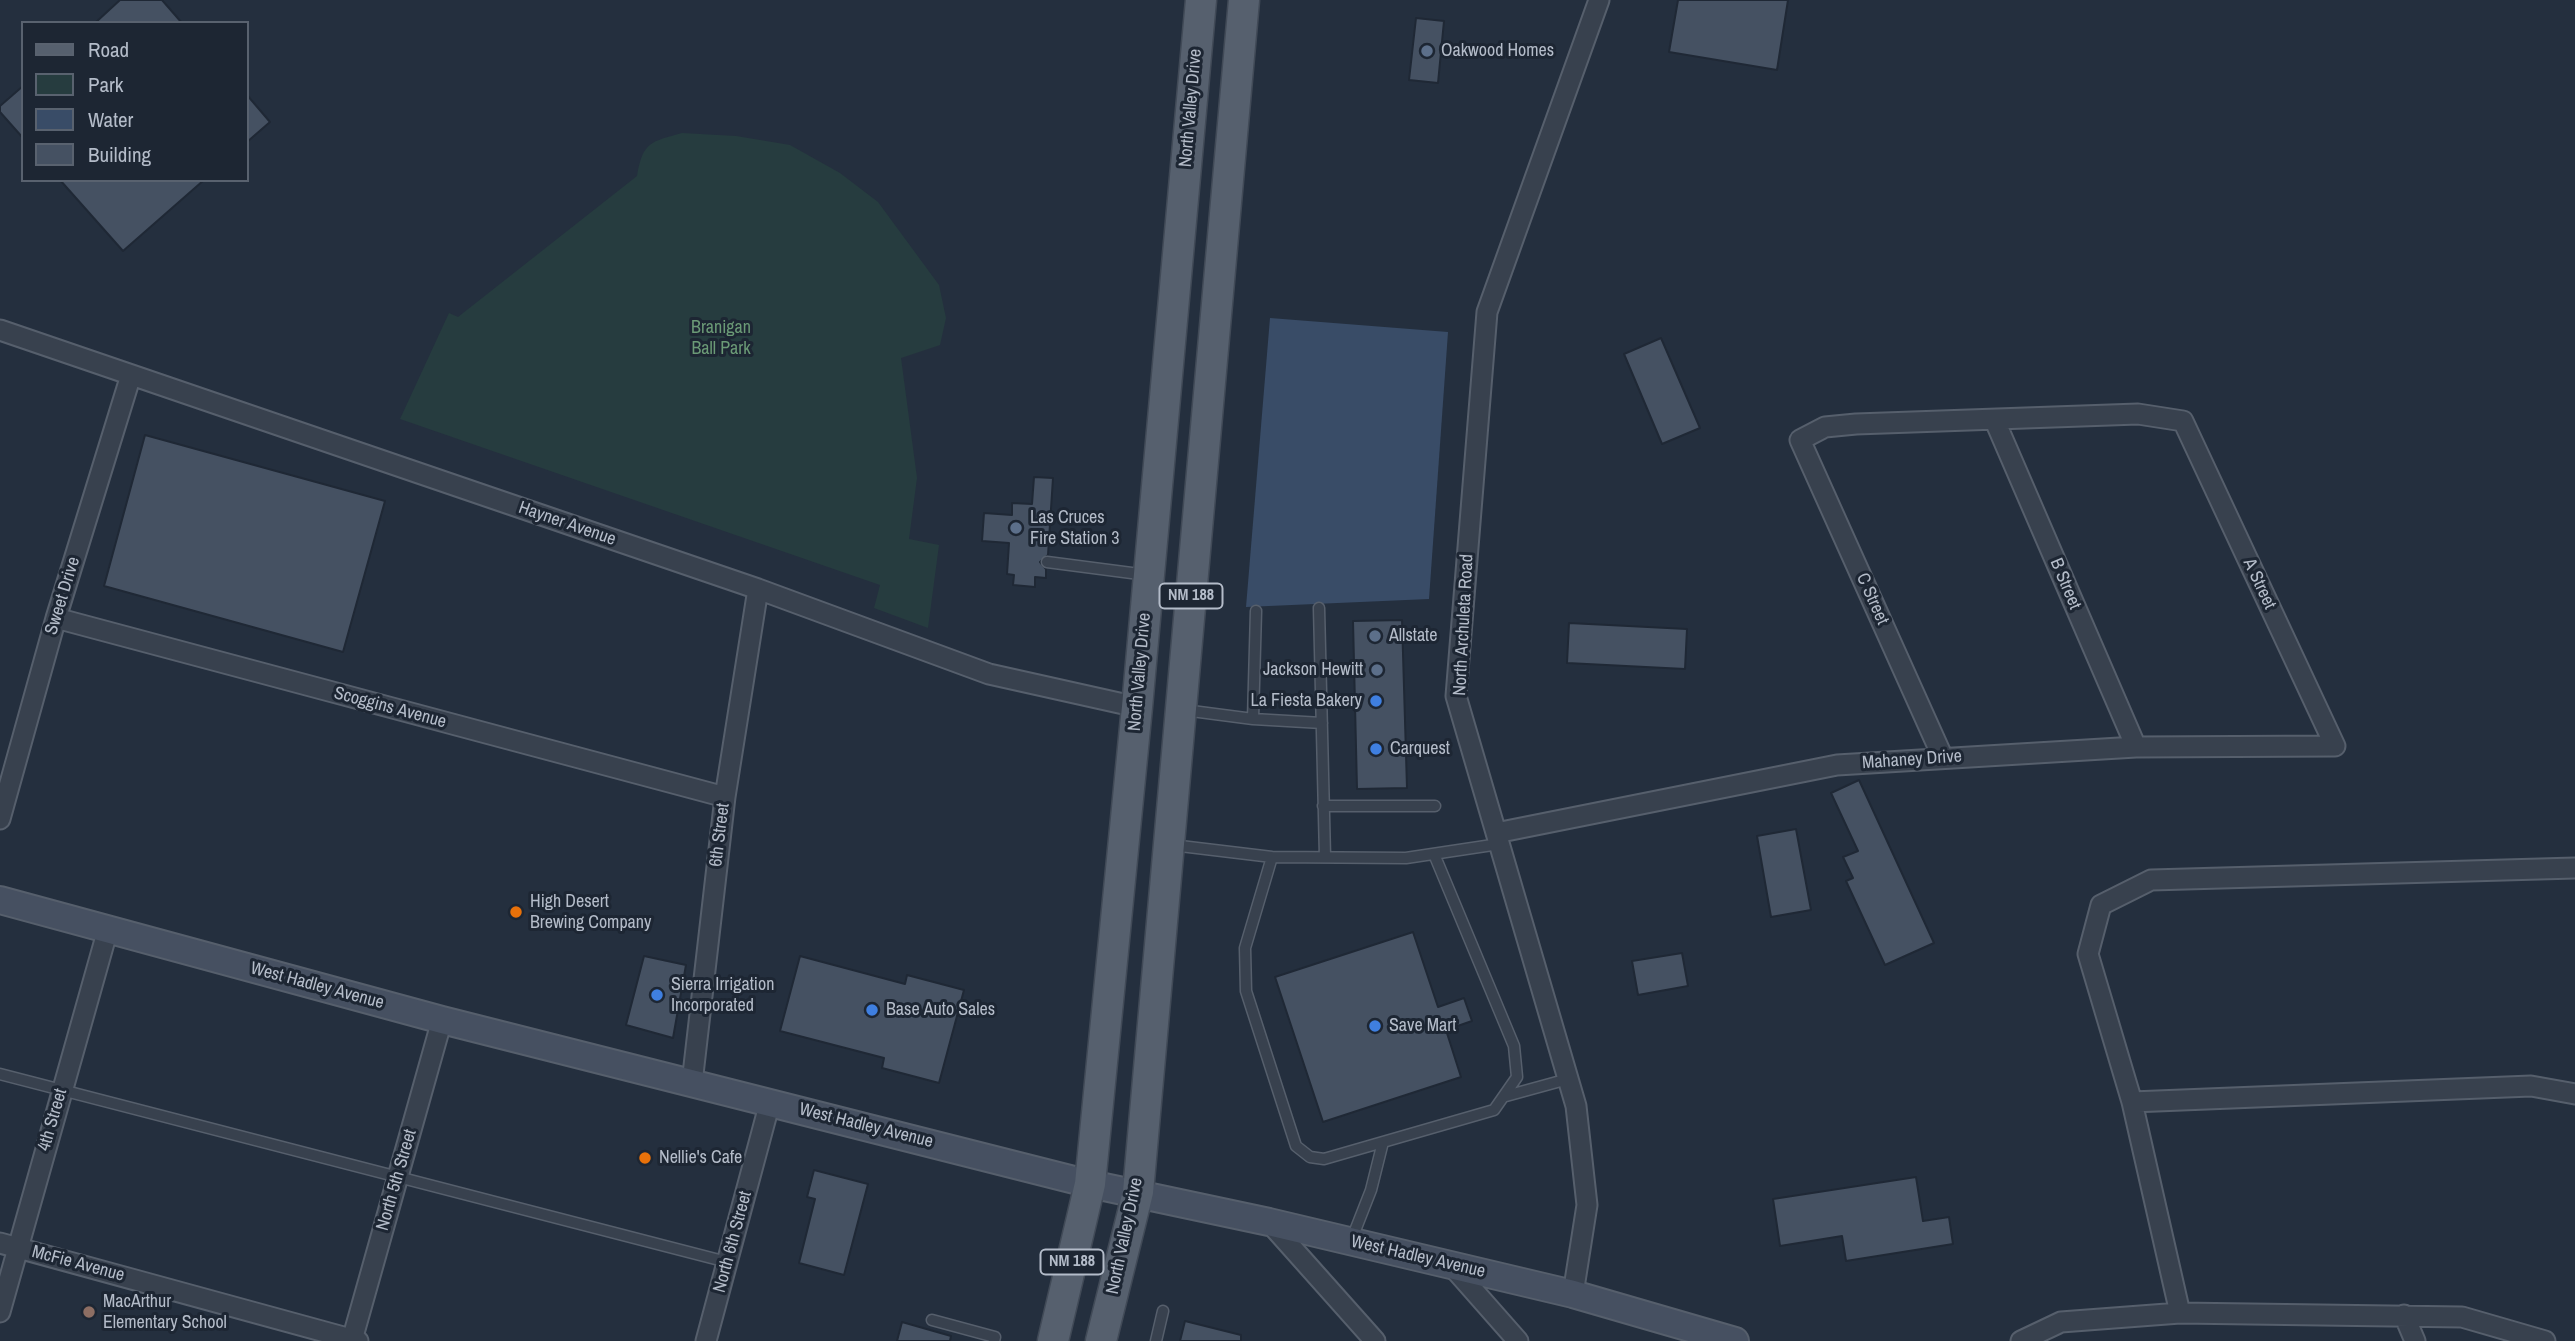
<!DOCTYPE html>
<html>
<head>
<meta charset="utf-8">
<style>
  body { margin:0 }
  #map { position:relative; width:2575px; height:1341px; overflow:hidden; background:#242f3e; font-family:"Archivo Narrow",sans-serif }
  canvas { display:block }
  .legend { position:absolute; left:21px; top:21px; width:228px; height:161px; box-sizing:border-box; background:#1d2633; border:2px solid #59626f; margin:0; padding:9px 12px; list-style:none; font-size:21px; color:#b4bcc9 }
  .legend li { display:flex; align-items:center; gap:14px; height:35px }
  .legend b { width:35px; border:2px solid #59626f }
</style>
</head>
<body>
<div id="map">
<canvas width="2575" height="1341"></canvas>
<ul class="legend">
<li><b style="height:9px;background:#56606e"></b>Road</li>
<li><b style="height:19px;background:#263c3f"></b>Park</li>
<li><b style="height:19px;background:#394c67"></b>Water</li>
<li><b style="height:19px;background:#455162"></b>Building</li>
</ul>
</div>
<script>
const context = document.querySelector('canvas').getContext('2d');
context.lineJoin = 'round';
function fillPath(path, color) { context.fillStyle = color; context.fill(path, 'evenodd'); }
function stroke(path, color, width, dash) { context.strokeStyle = color; context.lineWidth = width; context.lineCap = dash ? 'butt' : 'round'; context.setLineDash(dash || []); context.stroke(path); }
function label(font, color, halo, rows, align = 'center') {
  context.font = font + ' "Archivo Narrow",sans-serif'; context.lineWidth = 6; context.setLineDash([]); context.textBaseline = 'middle'; context.strokeStyle = halo; context.fillStyle = color; for (const [text, x, y, turn = 0] of rows) {
    context.save(); context.translate(x, y); context.rotate((+turn || 0) * Math.PI / 180); context.textAlign = isNaN(turn) ? turn : align; if (halo) context.strokeText(text, 0, 0); context.fillText(text, 0, 0); context.restore();
  }
}
const green = new Path2D(`
  M682,133L736,136L790,145L840,173L878,202L939,285L946,318L940,345L901,358L917,478L909,539L939,545L928,628L874,608L880,585L400,419L449,313L458,317L637,176C643,141 651,142 682,133Z`);
const water = new Path2D(`
  M1270,318L1448,332L1429,599L1246,607Z`);
const building = new Path2D(`
  M120,0H162L182,23H95Z
  M1678,0H1788L1777,70L1669,52Z
  M1416,18L1444,21L1438,83L1409,80Z
  M23,86V138L0,112V106Z
  M247,95L270,122L247,142Z
  M60,180H204L123,251Z
  M1661,338L1700,428L1662,444L1624,354Z
  M145,435L385,501L343,652L104,586Z
  M1034,477L1053,478L1048,555L1040,562L1046,569V578L1035,577V587L1013,585L1014,575L1007,574L1009,543L982,541L984,513L1012,515V503L1032,504Z
  M1402,620L1407,788L1357,789L1353,621Z
  M1569,623L1687,629L1685,669L1567,663Z
  M1859,780L1934,943L1885,965L1846,881L1853,878L1843,857L1858,851L1831,793Z
  M1796,829L1811,910L1771,917L1757,836Z
  M1413,932L1438,1007L1464,998L1472,1021L1446,1030L1461,1077L1323,1122L1275,977Z
  M1682,953L1688,986L1638,995L1632,961Z
  M644,956L686,965L673,1038L626,1025Z
  M800,956L905,984L907,975L964,990L939,1083L882,1068L884,1058L780,1031Z
  M814,1170L868,1184L844,1275L799,1263L815,1199L807,1197Z
  M1916,1177L1923,1221L1949,1217L1953,1244L1846,1261L1842,1236L1780,1246L1773,1199Z
  M1185,1321L1241,1335V1341H1180Z
  M902,1322L951,1336L950,1341H897Z`);
const lane = new Path2D(`
  M1047,562L1147,575
  M1319,608L1325,857
  M1256,611L1253,719L1322,723
  M1184,710L1253,719
  M1323,806H1435
  M1172,845L1272,857L1406,858L1499,844
  M1272,857L1245,948L1246,991L1296,1146L1310,1157L1324,1159L1494,1110L1517,1077L1514,1046L1434,854
  M0,1074L727,1262
  M1506,1096L1568,1079
  M1351,1241L1371,1190L1383,1142
  M932,1320L995,1337L994,1341
  M1156,1341L1163,1311`);
const street = new Path2D(`
  M0,330L758,589L989,674L1137,707
  M1995,421L2136,747
  M56,618L725,797
  M0,819L56,618L131,375
  M1496,833L1837,765L2136,747L2335,746L2183,421L2138,414L1856,424L1825,427L1800,440L1943,758
  M692,1083L725,797L758,589
  M2132,1102L2531,1086L2575,1094
  M1269,1222L1375,1341
  M0,1243L358,1341
  M1451,1265L1518,1341
  M1573,1294L1587,1205L1576,1106L1456,696L1487,312L1599,0
  M0,1312L108,929
  M2404,1315L2415,1341
  M352,1340L442,1020
  M706,1341L770,1102
  M2021,1341L2061,1322L2180,1313
  M2545,1341L2462,1317L2180,1313L2132,1102L2088,954L2101,905L2151,880L2575,868`);
const secondary = new Path2D(`
  M0,900L442,1020L1090,1184L1269,1222L1573,1294L1735,1341`);
const primary = new Path2D(`
  M1053,1341L1090,1184L1137,707L1201,0
  M1101,1341L1138,1192L1244,0`);
const markers = [
  [1427,51,7,"#5c6f8a"],
  [1016,528,7,"#5c6f8a"],
  [1375,636,7,"#5c6f8a"],
  [1377,670,7,"#5c6f8a"],
  [1376,701,7,"#3f7fe0"],
  [1376,749,7,"#3f7fe0"],
  [516,912,7,"#e8710a"],
  [657,995,7,"#3f7fe0"],
  [872,1010,7,"#3f7fe0"],
  [1375,1026,7,"#3f7fe0"],
  [645,1158,7,"#e8710a"],
  [89,1312,7,"#8d6e63"]
];
const shields = [
  [1191,596,63],
  [1072,1262,63]
];
const shieldNames = [
  ["NM 188",1191,596],
  ["NM 188",1072,1262]
];
const poiNames = [
  ["Oakwood Homes",1441,51],
  ["Las Cruces",1030,518],
  ["Fire Station 3",1030,539],
  ["Allstate",1389,636],
  ["Jackson Hewitt",1363,670,"right"],
  ["La Fiesta Bakery",1362,701,"right"],
  ["Carquest",1390,749],
  ["High Desert",530,902],
  ["Brewing Company",530,923],
  ["Sierra Irrigation",671,985],
  ["Incorporated",671,1006],
  ["Base Auto Sales",886,1010],
  ["Save Mart",1389,1026],
  ["Nellie's Cafe",659,1158],
  ["MacArthur",103,1302],
  ["Elementary School",103,1323]
];
const streetNames = [
  ["North Valley Drive",1191,108,-85],
  ["Hayner Avenue",567,524,19],
  ["B Street",2065,584,67],
  ["A Street",2259,584,65],
  ["Sweet Drive",63,596,-73],
  ["C Street",1872,599,66],
  ["North Archuleta Road",1464,625,-87],
  ["North Valley Drive",1140,672,-85],
  ["Scoggins Avenue",390,708,15],
  ["Mahaney Drive",1912,760,-4],
  ["6th Street",720,835,-83],
  ["West Hadley Avenue",317,986,15],
  ["4th Street",53,1120,-74],
  ["West Hadley Avenue",866,1126,14],
  ["North 5th Street",397,1180,-74],
  ["North Valley Drive",1125,1236,-78],
  ["North 6th Street",733,1242,-75],
  ["West Hadley Avenue",1418,1257,13],
  ["McFie Avenue",78,1264,15]
];
const parkNames = [
  ["Branigan",721,328],
  ["Ball Park",721,349]
];
fillPath(green, '#263c3f');
fillPath(water, '#394c67');
fillPath(building, '#455162');
stroke(building, '#1f2835', 2);
stroke(lane, '#565f6c', 13);
stroke(street, '#565f6c', 23);
stroke(secondary, '#565f6c', 30);
stroke(primary, '#414a57', 33);
stroke(lane, '#38414e', 10);
stroke(street, '#38414e', 19);
stroke(secondary, '#465061', 26);
stroke(primary, '#56606e', 30);
for (const [x, y, r, color] of markers) { const dot = new Path2D(); dot.arc(x, y, r, 0, 2 * Math.PI); context.fillStyle = color; context.fill(dot); stroke(dot, '#1d2633', 2.5); }
for (const [x, y, w] of shields) { const box = new Path2D(); box.roundRect(x - w / 2, y - 12.5, w, 25, 5); context.fillStyle = '#1d2633'; context.fill(box); stroke(box, '#b4bcc9', 2); }
label('bold 16px', '#b4bcc9', null, shieldNames);
label('18px', '#b4bcc9', '#1d2633', poiNames, 'left');
label('18px', '#b4bcc9', '#1d2633', streetNames);
label('18px', '#6b9a76', '#1d2633', parkNames);
</script>
</body>
</html>
